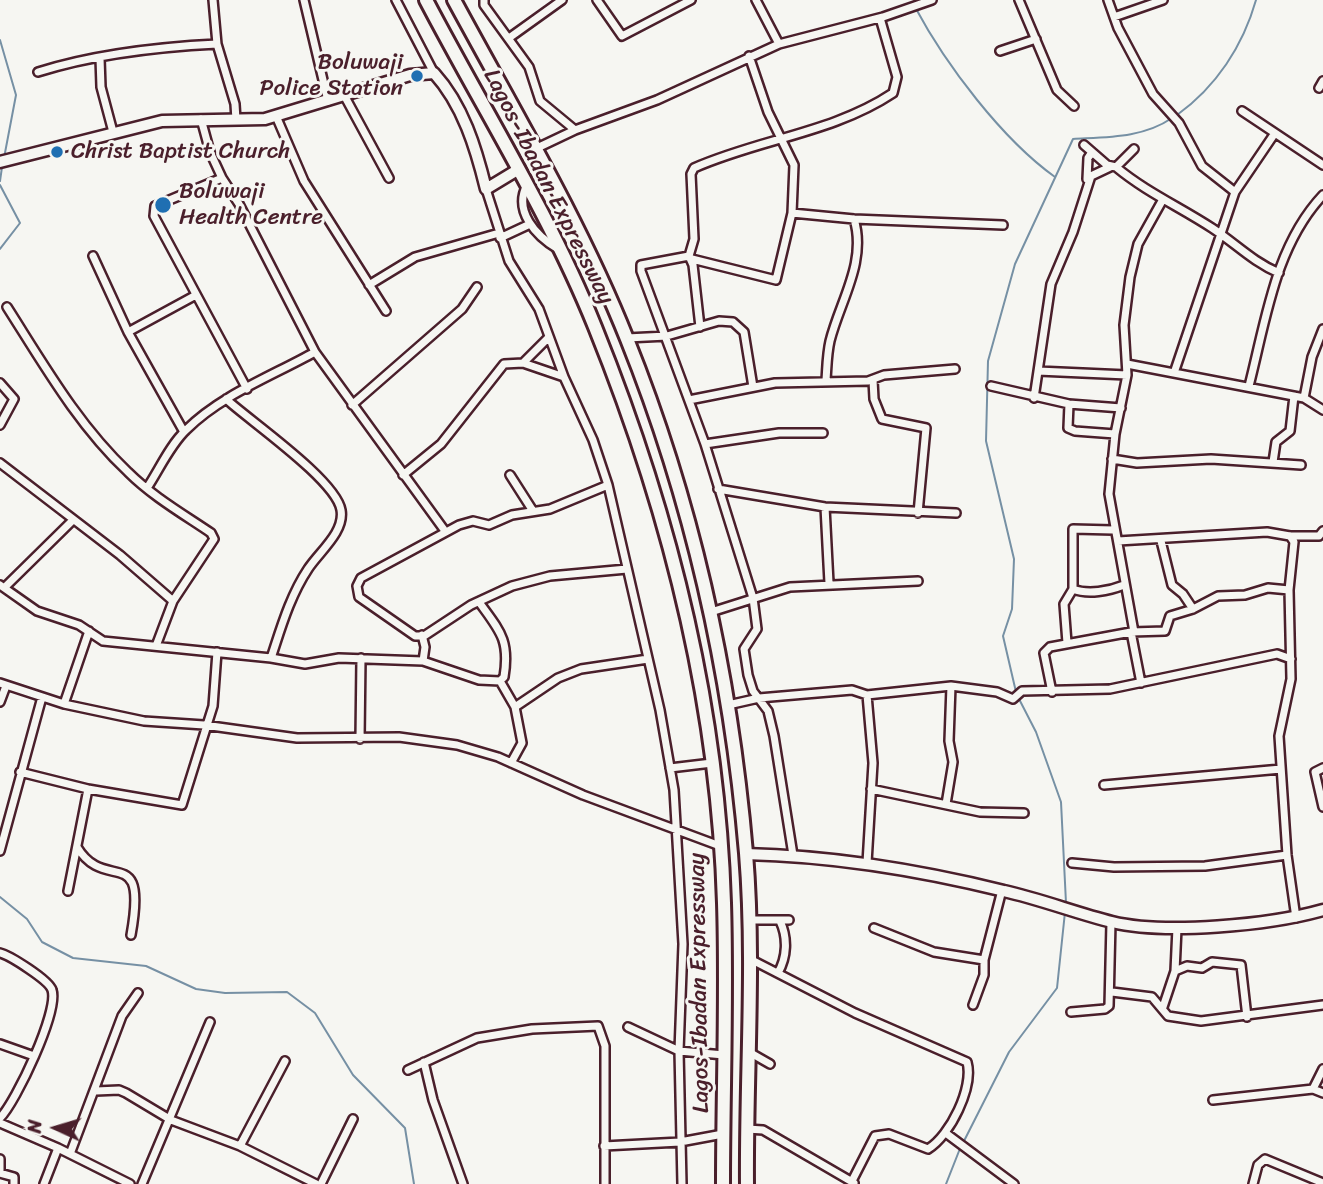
<!DOCTYPE html>
<html>
<head>
<meta charset="utf-8">
<style>
  body { margin:0 }
  #map { position:relative; width:1323px; height:1184px; overflow:hidden; background:#f6f6f2; font-family:Sriracha,sans-serif }
  canvas { display:block }
  .north { position:absolute; left:21px; top:1093px; width:70px; height:70px; -webkit-text-stroke:5px #f6f6f2; paint-order:stroke; rotate:274deg; font-size:19px; font-weight:700; line-height:28px; text-align:center; color:#4a1f2b }
  .north::after { content:''; display:block; margin:auto; width:24px; height:32px; background:#4a1f2b; clip-path:polygon(50% 0,100% 100%,50% 72%,0 100%) }
</style>
</head>
<body>
<div id="map">
<canvas width="1323" height="1184"></canvas>
<div class="north">N</div>
</div>
<script>
const context = document.querySelector('canvas').getContext('2d');
context.lineJoin = 'round';
function stroke(path, color, width, dash) { context.strokeStyle = color; context.lineWidth = width; context.lineCap = dash ? 'butt' : 'round'; context.setLineDash(dash || []); context.stroke(path); }
function label(font, color, halo, rows, align = 'center') {
  context.font = font + ' Sriracha,sans-serif'; context.lineWidth = 6; context.setLineDash([]); context.textBaseline = 'middle'; context.strokeStyle = halo; context.fillStyle = color; for (const [text, x, y, turn = 0] of rows) {
    context.save(); context.translate(x, y); context.rotate((+turn || 0) * Math.PI / 180); context.textAlign = isNaN(turn) ? turn : align; if (halo) context.strokeText(text, 0, 0); context.fillText(text, 0, 0); context.restore();
  }
}
const stream = new Path2D(`
  M915,7C946,65 1002,139 1055,177
  M0,40L16,95L4,158
  M1177,115C1216,87 1243,46 1256,0
  M0,181L2,167
  M0,185L20,223L0,249
  M1016,692L1003,636L1012,609L1014,559L986,441L988,361L1015,264L1073,139C1107,137 1143,138 1172,118
  M1018,697L1036,732L1061,802L1066,903
  M0,897L27,919L42,942L73,958L146,966L196,989L225,993L287,992L315,1013L353,1075L405,1128L414,1184
  M964,1141L1009,1052L1057,988L1065,912
  M946,1184L961,1146`);
const street = new Path2D(`
  M213,0L217,44L235,104L236,120
  M304,0L328,101
  M396,0L434,73
  M484,0V5L529,67L540,101L575,130
  M597,0L622,36L691,0
  M756,0L779,44
  M1019,0L1057,90L1074,106
  M1108,0L1118,28L1153,94L1179,123L1202,166L1235,192
  M1114,17L1163,0
  M509,38L562,0
  M1000,51L1036,39
  M100,58L101,87L113,132
  M38,72C95,54 157,47 217,44
  M1319,88L1323,81
  M344,95L389,178
  M1242,111L1323,165
  M276,116L304,181L386,311
  M201,119L210,152L222,178L239,204L315,352L445,531
  M1084,145L1107,165L1116,167C1146,192 1180,207 1212,228C1235,243 1253,262 1279,273
  M535,149L575,130L657,100L779,44L883,17L932,0
  M1116,167L1134,149
  M222,178L155,206L154,216L247,389
  M1087,179L1088,158L1092,152
  M527,185C513,211 536,236 558,249
  M486,189L509,261L539,309L564,377L593,440L608,485L660,710L674,790L683,944L679,1051L682,1184
  M792,213L854,219L1003,225
  M500,238L530,224
  M93,256L128,332L184,432
  M689,256L641,265V271L705,444L753,598L757,629L744,649L748,675L753,691L768,711L774,736L793,855
  M692,259L776,280L792,213L794,165L768,112L749,56
  M369,285L415,257L499,233
  M7,307C44,365 78,425 128,472C152,496 183,514 211,533L214,539L173,601L156,646
  M700,327L693,265L689,256L694,239L691,174L694,168C759,139 833,133 893,93L897,77L880,18
  M128,332L196,295
  M627,338L667,336L719,321L733,322L744,332L753,387
  M523,363L548,338
  M1127,364L1304,398L1323,410
  M1038,371L1127,375
  M1174,373L1235,192L1275,133
  M826,380C827,367 827,354 830,341C840,301 867,262 854,219
  M873,380L874,399L882,419L926,428L918,513
  M0,383L14,399L0,425
  M991,386L1069,404L1121,408
  M1249,386C1266,320 1275,246 1323,195
  M1034,398L1051,284L1073,232L1091,176L1110,167
  M1304,398L1312,357L1323,329
  M226,399C250,421 336,480 341,510C345,532 319,552 308,569C290,596 281,628 271,658
  M689,400L775,383L868,381L884,375L955,369
  M1069,404L1068,428L1075,431L1115,434
  M352,405L462,309L477,287
  M705,444L779,433H823
  M1112,459L1137,463L1211,459L1301,465
  M1273,462L1276,442L1290,431L1294,396
  M0,463L120,555L173,601
  M403,475L441,444L504,364L523,363L564,377
  M510,475L533,511
  M608,485L550,509L512,515L489,525L473,521L459,525L361,578L357,586L359,597L415,636H424L471,605L512,586L550,576L627,569
  M147,488C159,470 170,445 186,430C221,395 272,376 315,352
  M718,489L825,507L956,513
  M825,507L829,583
  M1290,536L1294,542L1289,590L1291,679L1279,736L1287,855L1296,918
  M1118,541L1267,532L1290,536H1319L1323,531
  M1161,541L1172,585L1183,594L1193,609
  M0,585L37,611L79,625L103,641L271,658L305,664L339,658L423,661L479,680L500,681
  M5,587L73,520
  M1073,589C1088,595 1109,591 1124,585
  M479,602C500,631 510,640 504,677L500,681L515,707L522,743L511,763
  M711,612L790,587L918,581
  M1131,632L1141,683
  M1134,632L1109,494L1115,434L1127,375L1124,325L1130,277L1138,244L1162,201
  M422,635L425,647L423,661
  M1067,643L1064,604L1073,589V529L1113,530
  M0,683L64,704L144,721L204,725L297,738L399,737L457,745L498,757L583,795L720,846
  M1052,692L1044,653L1050,647L1131,632L1165,631L1170,616L1193,609L1218,596L1245,595L1268,588L1289,590
  M867,695L873,763L867,863
  M0,702L6,686
  M64,704L89,631
  M728,705L759,698L852,690L867,695L951,686L997,692L1013,699L1022,691L1110,689L1277,654L1291,659
  M515,707L558,678L581,669L648,659
  M360,739L361,658
  M670,768L712,763
  M1323,768L1315,772L1323,807
  M20,772L88,789L182,805L213,706L217,652
  M1104,785L1281,769
  M871,789L980,812L1024,813
  M946,804L953,762L949,741L951,686
  M77,847C106,895 148,840 131,935
  M0,851L42,697
  M1072,863L1114,867L1205,866L1287,855
  M68,891L88,789
  M750,920H789
  M874,928L934,952L984,960
  M0,953C9,955 49,980 52,990C59,1011 16,1102 0,1118
  M750,959L855,1013L967,1062C974,1087 950,1136 928,1149L889,1134L875,1136L852,1181
  M1175,971L1187,966L1202,968L1212,962L1241,965L1247,1017
  M778,973C787,957 788,938 780,921
  M1112,992L1152,997L1168,1016L1201,1021L1323,1005
  M973,1005L984,975V960L1002,890
  M1163,1007L1175,971L1177,928
  M1071,1012L1105,1009L1109,1006L1111,922
  M628,1027L679,1051L724,1055
  M0,1044L34,1056
  M749,1052L770,1064
  M424,1062L433,1100L463,1184
  M408,1070L477,1038L532,1029L598,1026L605,1046V1184
  M1313,1089L1323,1069
  M96,1091L119,1090L126,1093L171,1120L240,1146L316,1184
  M1213,1100L1313,1089L1323,1093
  M0,1123L58,1148L44,1184
  M747,1129L763,1130L854,1183
  M947,1134L1014,1184
  M240,1146L285,1061
  M604,1146L680,1142L723,1134
  M58,1148L130,1184
  M70,1154L122,1016L138,993
  M0,1159V1173L14,1177V1184
  M142,1184L210,1022
  M321,1184L353,1119
  M1253,1184L1258,1165L1265,1159L1323,1183`);
const secondary = new Path2D(`
  M0,162L162,121L265,119L410,75L434,73C463,105 476,148 486,189L519,169
  M746,854C834,856 919,870 1004,891C1040,899 1076,913 1112,922C1165,935 1270,925 1323,910`);
const highway = new Path2D(`
  M426,0C483,109 549,213 595,327C669,510 718,705 724,903C727,996 723,1090 723,1184
  M454,0C514,111 580,221 627,339C693,503 731,678 746,853C755,963 746,1074 747,1184`);
const markers = [
  [417,76,7,"#1f6fb2"],
  [57,152,7,"#1f6fb2"],
  [163,205,9,"#1f6fb2"]
];
const poiNames = [
  ["Boluwaji",403,63,"right"],
  ["Police Station",403,89,"right"],
  ["Christ Baptist Church",71,152],
  ["Boluwaji",179,192],
  ["Health Centre",179,218]
];
const streetNames = [
  ["Lagos-Ibadan Expressway",548,187,63],
  ["Lagos-Ibadan Expressway",700,983,-91]
];
stroke(stream, '#7690a4', 2);
stroke(street, '#4a1f2b', 12);
stroke(secondary, '#4a1f2b', 15);
stroke(highway, '#4a1f2b', 18);
stroke(street, '#f6f6f2', 7);
stroke(secondary, '#f6f6f2', 10);
stroke(highway, '#f6f6f2', 12);
for (const [x, y, r, color] of markers) { const dot = new Path2D(); dot.arc(x, y, r, 0, 2 * Math.PI); context.fillStyle = color; context.fill(dot); stroke(dot, '#f6f6f2', 2.5); }
label('23px', '#4a1f2b', '#f6f6f2', poiNames, 'left');
label('23px', '#4a1f2b', '#f6f6f2', streetNames);
</script>
</body>
</html>
